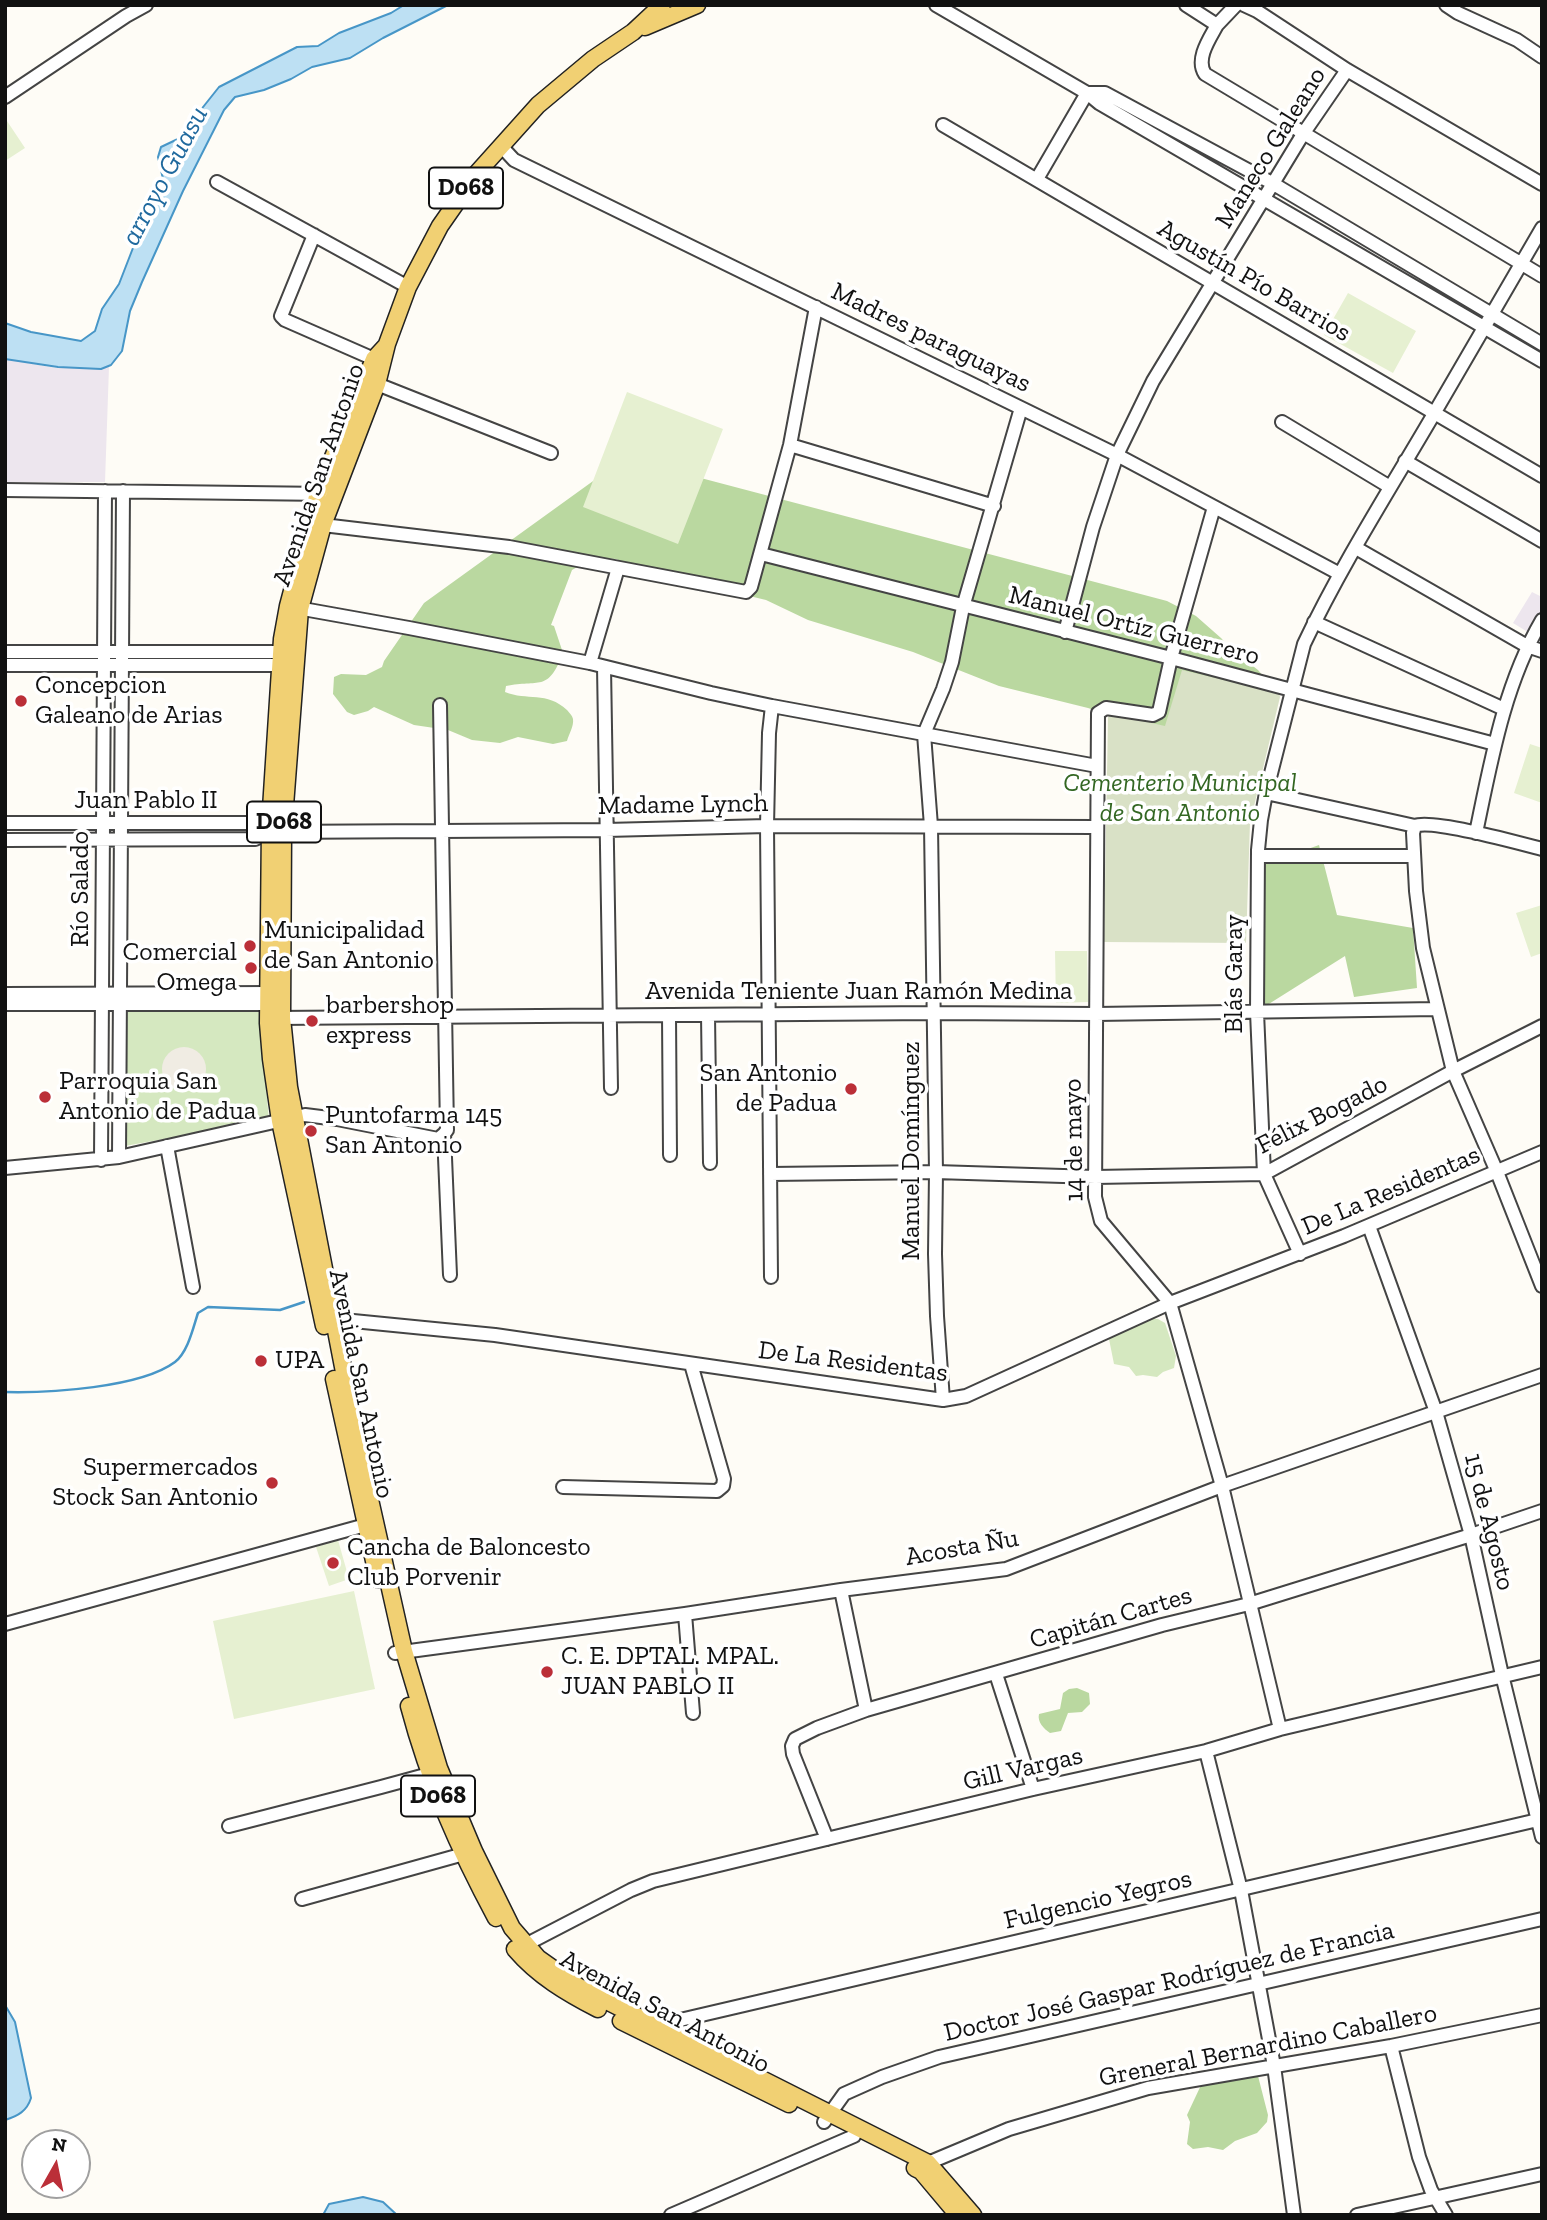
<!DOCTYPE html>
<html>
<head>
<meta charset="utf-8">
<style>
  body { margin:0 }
  #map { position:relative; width:1547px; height:2220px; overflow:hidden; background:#fefcf6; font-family:"Zilla Slab",serif }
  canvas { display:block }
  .frame { position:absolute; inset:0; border:7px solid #111; pointer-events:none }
  .north { position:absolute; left:21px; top:2129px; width:70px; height:70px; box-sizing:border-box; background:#fff; border:2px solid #a0a0a0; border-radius:50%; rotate:9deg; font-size:19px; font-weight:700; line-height:28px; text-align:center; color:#111 }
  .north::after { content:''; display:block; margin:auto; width:24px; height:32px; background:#bb2f38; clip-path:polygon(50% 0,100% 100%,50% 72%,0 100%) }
</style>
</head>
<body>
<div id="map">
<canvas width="1547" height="2220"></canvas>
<div class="frame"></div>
<div class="north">N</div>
</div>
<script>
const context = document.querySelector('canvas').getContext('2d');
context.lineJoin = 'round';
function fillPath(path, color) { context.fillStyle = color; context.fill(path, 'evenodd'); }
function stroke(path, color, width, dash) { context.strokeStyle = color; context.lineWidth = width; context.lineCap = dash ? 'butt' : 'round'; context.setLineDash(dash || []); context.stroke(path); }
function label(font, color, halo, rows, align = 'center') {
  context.font = font + ' "Zilla Slab",serif'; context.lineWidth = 7; context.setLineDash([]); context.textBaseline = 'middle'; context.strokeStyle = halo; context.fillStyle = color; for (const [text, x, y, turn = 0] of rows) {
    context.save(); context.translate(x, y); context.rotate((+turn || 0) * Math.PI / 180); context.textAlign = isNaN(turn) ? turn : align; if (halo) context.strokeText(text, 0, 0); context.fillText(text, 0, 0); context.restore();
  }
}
const industrial = new Path2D(`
  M5,359L56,368L109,367L105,482H5Z
  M1532,592L1542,597V617L1531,634L1513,623Z`);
const green = new Path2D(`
  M259,1008L269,1120L125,1146V1009Z
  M1146,1318L1158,1319L1165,1323L1176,1356L1174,1368L1163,1372L1157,1377L1143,1375L1136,1376L1129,1367L1114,1364L1109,1339C1112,1336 1116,1335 1119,1333C1128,1329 1137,1323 1146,1318Z`);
const forest = new Path2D(`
  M625,458L1167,601L1196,616L1221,638L1232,650L1258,670L1269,683L1248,754L1118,718L1088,708L999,686L913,652L808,620L766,600L645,571L616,559L601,558L586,562L572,570L551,625L554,626L563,653C548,693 539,679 506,686L505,692C527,701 547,691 567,710C570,714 572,715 573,719C574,726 569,734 567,741L553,744L518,737L500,743L472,740L448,730L414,725L374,707L368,711L354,715L347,712L333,694L334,677L341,674L366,675L382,667L384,661L424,603Z
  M1319,845L1337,915L1413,928L1417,988L1354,997L1345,956L1264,1007L1255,868Z
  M1077,1688L1089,1693L1090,1704L1082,1712L1068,1713L1061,1731L1050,1733C1044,1729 1037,1722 1039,1714L1060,1709L1063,1693L1069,1689Z
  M1232,2072L1258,2076L1268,2115L1267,2122L1257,2133L1235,2141L1223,2150L1208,2147L1193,2149L1187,2144L1190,2122L1187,2115L1202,2083Z`);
const cemetery = new Path2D(`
  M1182,670L1279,693L1280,697L1250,823L1246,943L1104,942L1108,717L1111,714L1165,726Z`);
const pitch = new Path2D(`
  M5,118L25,148L5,161Z
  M1348,293L1416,331L1393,373L1324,335Z
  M627,392L723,429L678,544L583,507Z
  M1530,744L1542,748V803L1514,793Z
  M1542,905V953L1531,957L1516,913Z
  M1055,951H1087L1088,1002L1056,1003Z
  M338,1540L349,1579L329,1586L316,1547Z
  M354,1591L375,1689L234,1719L213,1621Z`);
const plaza = new Path2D(`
  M162 1069a22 22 0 1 1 44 0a22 22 0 1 1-44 0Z`);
const water = new Path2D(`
  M404,5H448L383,38L350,58L312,67L291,79L264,90L235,97L224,110L183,191L142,282L130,311L122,351L111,365L101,369L58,367L5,359V323L31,332L81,341L95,331L102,309L119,284L145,217L163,179L158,157L161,147L182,137L188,126L219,87L297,47L318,46L339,33L391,13Z
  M5,2005L15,2022L31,2098C27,2111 18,2116 5,2120Z
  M363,2197L383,2202L397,2215H323L329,2204Z`);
const stream = new Path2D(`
  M5,1392C49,1393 140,1388 175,1362C188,1352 193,1328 198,1313L208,1307L280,1310L304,1302`);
const minor = new Path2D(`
  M936,5L1087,93L1099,103L1542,361
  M1186,5L1217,25L1236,5
  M1244,5L1257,11L1347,70L1542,184
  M1446,5L1458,13L1517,40L1542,57
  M1217,25C1210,38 1195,59 1205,74L1542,276
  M1087,93H1105L1272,183L1542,344
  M5,97L126,16L146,5
  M943,125L1542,476
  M501,146L514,160L1117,455L1340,574
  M1037,179L1087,93
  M217,182L408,287
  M314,235L281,316L285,320L374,359
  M377,384L551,453
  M1282,422L1390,487
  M790,445L994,506
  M1405,461L1542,541
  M5,490L327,494
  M1214,507L1171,658L1159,712L1153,715L1106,708L1098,713L1095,1197L1101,1221L1170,1303L1222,1486L1280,1729
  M323,525L509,547L746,592L751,587L790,445L816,307
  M1356,548L1527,646L1542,651
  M761,554L1171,658L1495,744
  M292,607L409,628L590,663L711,693L772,706L1097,766
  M1314,622L1504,709
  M1065,632L1093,527L1117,455L1153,381L1303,134L1347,70
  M5,652H289
  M590,663L618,568
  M5,665H288
  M604,667L611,1088
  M440,705L447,1130L444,1134L450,1275
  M1266,793L1415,826
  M5,823H256L270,832
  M1476,833C1491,761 1504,685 1542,620
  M5,840L255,839L270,832L606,830L767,826L1096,827
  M1542,849C1519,843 1432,819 1415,826L1413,833L1416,891L1423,948L1453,1071L1497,1172L1542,1286
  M1258,856H1414
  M5,994L274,993
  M5,1004H274
  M669,1015L670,1155
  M708,1015L710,1163
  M275,1018L935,1013L1096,1014L1437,1009
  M167,1146L193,1287
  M119,1157L123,491
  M101,1160L105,491
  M5,1168L119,1157L305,1115L337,1119L438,1139L444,1134
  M770,1174L936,1172L1095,1177L1264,1174L1453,1071L1542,1026
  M1369,1226L1436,1412L1471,1535L1502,1675L1542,1837
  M1300,1254L1264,1174L1257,1012L1258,850L1261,820L1266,793L1304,644C1342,564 1390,489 1435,412C1471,351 1506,289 1542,228
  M771,1277L767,826L769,733L772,706
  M328,1320L333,1319L495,1335L943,1400L966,1396L1170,1303L1344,1236L1542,1152
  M943,1400L937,1316L935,1254L936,1172L931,826L924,734L943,689L952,662L963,607L1021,408
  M563,1487L717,1491L723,1486L724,1479L691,1364
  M841,1590L866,1710
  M685,1614L693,1713
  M5,1624L373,1523
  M395,1653L685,1614L841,1590L1006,1569L1222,1486L1542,1375
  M996,1674L1033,1789
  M1206,1751L1241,1890L1274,2066L1294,2215
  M229,1826L381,1787L429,1774L438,1769
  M827,1839L793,1754L792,1746L795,1739L817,1728L866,1710L1162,1625L1249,1604L1471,1535L1542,1511
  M302,1899L471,1852
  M525,1945L631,1890L653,1881L1033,1789L1206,1751L1280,1729L1542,1667
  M663,2038L680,2020L1542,1819
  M1391,2046L1419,2157L1431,2190L1446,2215
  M824,2122L844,2094L882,2077L939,2057L1542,1919
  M928,2163L1009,2129L1148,2088L1391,2046L1542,2015
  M671,2215L854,2136
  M1357,2215L1542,2174`);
const major = new Path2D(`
  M662,5L633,32L593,59L538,105L477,173L440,226L408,287L387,344L377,384L323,525L300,609L283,832L282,1018L289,1087L360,1455L404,1651L439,1768L474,1851L512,1928L538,1958L579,1987L928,2163L973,2215
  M645,27L697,5
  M324,1326L280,1121L271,1059L268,1023L270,824L282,639L288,606L318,493L374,359L386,346
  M334,1379L378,1579
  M409,1706C429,1782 459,1849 496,1918
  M515,1949C538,1976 567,1993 598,2009
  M621,2021L789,2104
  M915,2168L921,2171L958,2215`);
const markers = [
  [21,701,7,"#bb2f38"],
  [250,946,7,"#bb2f38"],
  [251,968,7,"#bb2f38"],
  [312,1021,7,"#bb2f38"],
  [851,1089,7,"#bb2f38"],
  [45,1097,7,"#bb2f38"],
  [311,1131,7,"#bb2f38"],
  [261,1361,7,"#bb2f38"],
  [272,1483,7,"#bb2f38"],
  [333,1563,7,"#bb2f38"],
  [547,1672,7,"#bb2f38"]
];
const shields = [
  [466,188,74],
  [284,822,74],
  [438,1796,74]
];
const shieldNames = [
  ["D068",466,188],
  ["D068",284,822],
  ["D068",438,1796]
];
const streetNames = [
  ["Maneco Galeano",1271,148,-58],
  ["Agustín Pío Barrios",1254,281,30],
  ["Madres paraguayas",931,338,26],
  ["Avenida San Antonio",319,475,-71],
  ["Manuel Ortíz Guerrero",1134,626,14],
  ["Juan Pablo II",146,801],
  ["Madame Lynch",683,805,-1],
  ["Río Salado",81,889,-90],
  ["Blás Garay",1235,974,-90],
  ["Avenida Teniente Juan Ramón Medina",859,992],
  ["Félix Bogado",1322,1115,-27],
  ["14 de mayo",1074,1140,-91],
  ["Manuel Domínguez",912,1151,-90],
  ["De La Residentas",1391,1191,-23],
  ["De La Residentas",853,1362,7],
  ["Avenida San Antonio",361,1384,78],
  ["15 de Agosto",1489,1522,76],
  ["Acosta Ñu",962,1548,-10],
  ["Capitán Cartes",1111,1618,-16],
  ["Gill Vargas",1023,1769,-13],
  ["Fulgencio Yegros",1098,1900,-13],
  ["Doctor José Gaspar Rodríguez de Francia",1169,1982,-13],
  ["Avenida San Antonio",665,2012,28],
  ["Greneral Bernardino Caballero",1268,2046,-11]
];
const poiNames = [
  ["Concepcion",35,686],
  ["Galeano de Arias",35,716],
  ["Municipalidad",264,931],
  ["de San Antonio",264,961],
  ["Comercial",237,953,"right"],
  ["Omega",237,983,"right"],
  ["barbershop",326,1006],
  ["express",326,1036],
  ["San Antonio",837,1074,"right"],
  ["de Padua",837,1104,"right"],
  ["Parroquia San",59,1082],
  ["Antonio de Padua",59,1112],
  ["Puntofarma 145",325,1116],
  ["San Antonio",325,1146],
  ["UPA",275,1361],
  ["Supermercados",258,1468,"right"],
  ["Stock San Antonio",258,1498,"right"],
  ["Cancha de Baloncesto",347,1548],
  ["Club Porvenir",347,1578],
  ["C. E. DPTAL. MPAL.",561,1657],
  ["JUAN PABLO II",561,1687]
];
const parkNames = [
  ["Cementerio Municipal",1180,784],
  ["de San Antonio",1180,814]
];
const waterNames = [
  ["arroyo Guasu",165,176,-62]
];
fillPath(industrial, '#ede6ee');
fillPath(green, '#d5e8c0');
fillPath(forest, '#bad8a0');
fillPath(cemetery, '#d9e1c6');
fillPath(pitch, '#e6f0d1');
fillPath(plaza, '#f0ece3');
fillPath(water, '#bde0f3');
stroke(water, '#4796c7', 2);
stroke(stream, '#4796c7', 2.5);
stroke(minor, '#444', 16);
stroke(major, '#222', 19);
stroke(minor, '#fff', 12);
stroke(major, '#f1d073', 16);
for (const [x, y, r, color] of markers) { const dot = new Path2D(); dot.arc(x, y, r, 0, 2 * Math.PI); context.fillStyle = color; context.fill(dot); stroke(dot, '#fff', 2.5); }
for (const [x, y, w] of shields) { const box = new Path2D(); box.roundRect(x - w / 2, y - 20.5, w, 41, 5); context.fillStyle = '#fff'; context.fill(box); stroke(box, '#111', 2); }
label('bold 24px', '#111', null, shieldNames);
label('26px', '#111', '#fff', streetNames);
label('26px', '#111', '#fff', poiNames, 'left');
label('italic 26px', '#336723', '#fff', parkNames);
label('italic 28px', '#1f699e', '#fff', waterNames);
</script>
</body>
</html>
